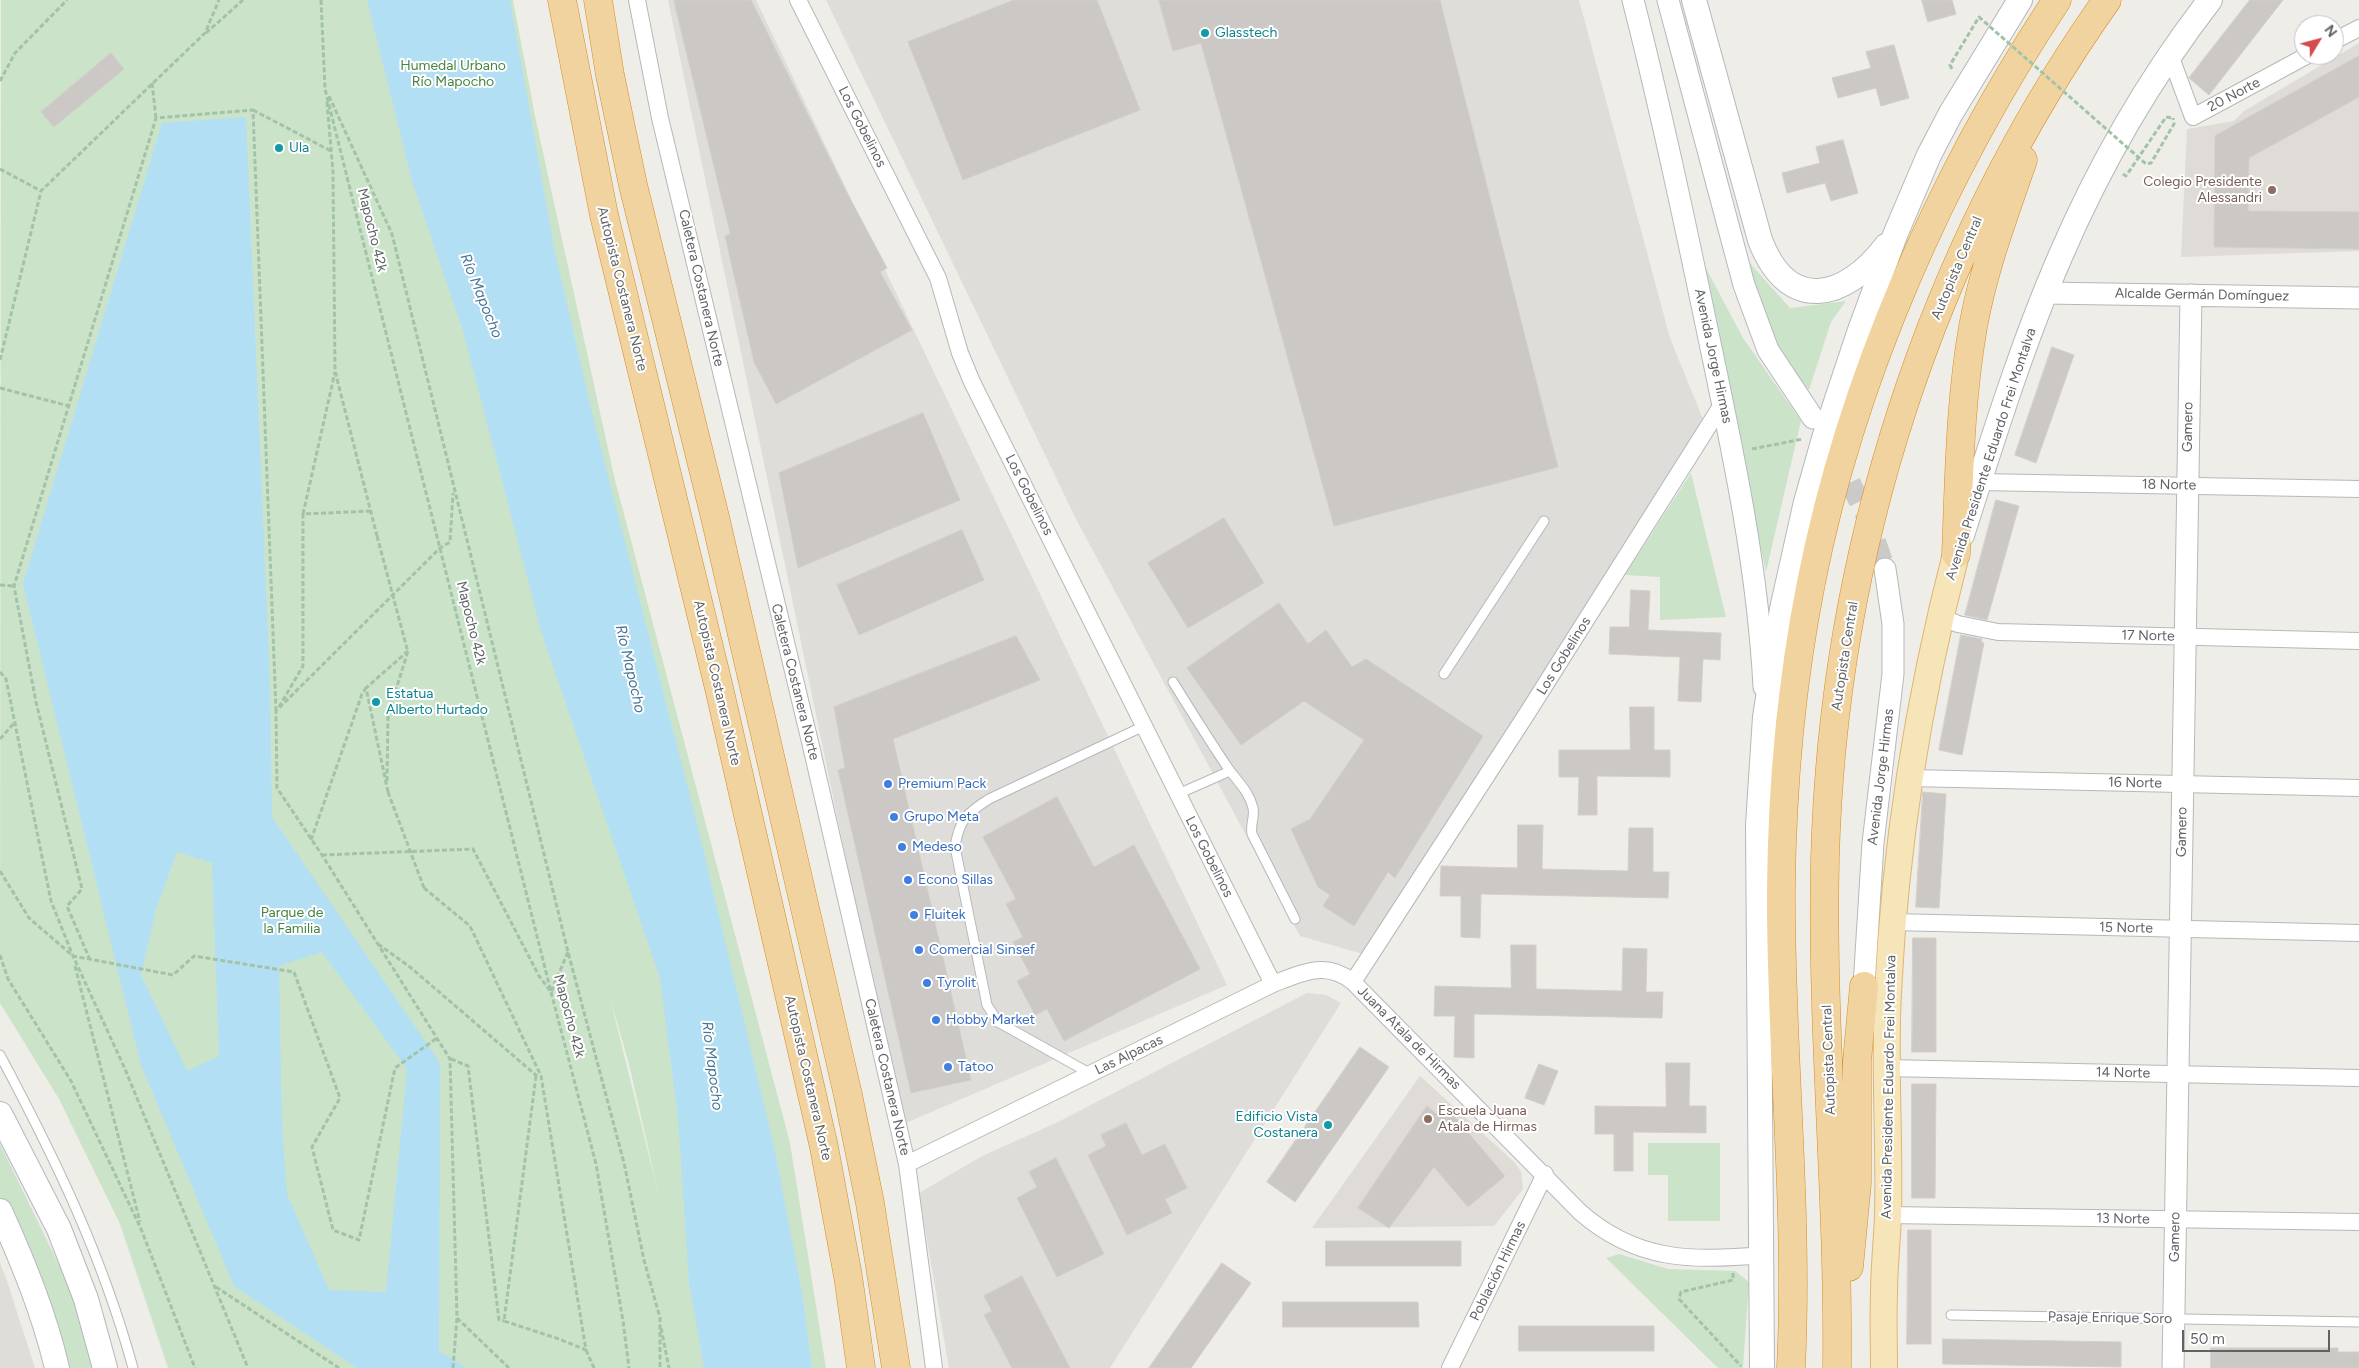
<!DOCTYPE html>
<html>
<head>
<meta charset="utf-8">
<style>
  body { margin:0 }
  #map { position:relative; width:2359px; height:1368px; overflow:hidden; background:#efede8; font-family:Figtree,sans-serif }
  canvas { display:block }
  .north { position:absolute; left:2294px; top:15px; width:50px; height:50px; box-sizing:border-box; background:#fff; border:1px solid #bfc1c2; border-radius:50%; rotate:53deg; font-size:14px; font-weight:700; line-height:20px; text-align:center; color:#606366 }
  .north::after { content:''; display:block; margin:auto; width:18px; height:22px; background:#d44a4e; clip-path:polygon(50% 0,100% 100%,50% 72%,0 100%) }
  .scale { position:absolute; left:2182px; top:1330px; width:148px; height:22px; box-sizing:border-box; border:2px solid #606366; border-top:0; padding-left:6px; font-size:15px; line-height:18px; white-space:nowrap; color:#606366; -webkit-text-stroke:4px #fff; paint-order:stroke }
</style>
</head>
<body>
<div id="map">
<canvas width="2359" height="1368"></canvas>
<div class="north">N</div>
<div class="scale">50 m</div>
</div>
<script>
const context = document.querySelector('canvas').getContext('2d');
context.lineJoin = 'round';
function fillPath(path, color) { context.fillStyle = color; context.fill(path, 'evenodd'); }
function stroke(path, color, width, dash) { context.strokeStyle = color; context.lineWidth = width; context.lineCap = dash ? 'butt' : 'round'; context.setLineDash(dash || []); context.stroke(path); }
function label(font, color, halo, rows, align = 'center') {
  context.font = font + ' Figtree,sans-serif'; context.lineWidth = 4; context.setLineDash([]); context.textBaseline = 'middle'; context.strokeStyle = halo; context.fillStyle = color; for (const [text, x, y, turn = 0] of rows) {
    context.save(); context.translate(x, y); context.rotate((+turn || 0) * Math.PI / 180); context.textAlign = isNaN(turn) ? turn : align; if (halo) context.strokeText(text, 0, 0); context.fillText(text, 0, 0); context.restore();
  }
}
const industrial = new Path2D(`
  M668,0H756L1227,985L901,1125Z
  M826,0H1579L1670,338L1705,424L1363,954L1300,936L1075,517Z
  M1307,993L1326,995L1341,1003L1110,1368H949L919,1193L982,1156L1056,1123Z
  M0,1263L6,1278L35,1368H0Z`);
const education = new Path2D(`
  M2359,43V251L2181,257L2187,129L2234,121L2244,111Z
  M1420,1076L1513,1161L1521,1171L1523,1189L1494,1226L1312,1228Z`);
const green = new Path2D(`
  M1,0H513L535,116L614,476L790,1143L826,1368H168L120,1224L59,1099L0,1003ZM610,998L629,1064L660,1200Z
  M1700,257L1743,338L1801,421L1766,572Z
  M1747,260L1790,308L1846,301L1831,322L1809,390C1775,354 1762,306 1747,260Z
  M1691,473L1726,617L1660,620V577L1625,575Z
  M1648,1143H1720V1221H1668V1175H1648Z
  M0,1144L74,1296L93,1368H65L16,1226L0,1197Z
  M1619,1254L1668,1269L1735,1271L1749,1282L1743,1368H1718L1606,1258Z`);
const water = new Path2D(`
  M367,0H510L555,253L596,429L698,828L775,1151L803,1299L812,1368H704L689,1282L678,1118L660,978L542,634L463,331L412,181Z
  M246,117L270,685L272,817L440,1063L439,1351L467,1368H357L234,1286L141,1065L23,584L162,123ZM177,852L212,863L219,1056L187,1071L141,975L156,909ZM322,952L407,1069L386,1292L329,1290L287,1194L282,1127L279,966Z`);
const building = new Path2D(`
  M674,0H751L846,191L887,268L880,272L912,330L776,404L754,362L725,236L730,234Z
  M1014,0H1097L1140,110L963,180L908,42Z
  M1159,0H1440L1558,467L1334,526L1201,43L1173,51Z
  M1922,0H1952L1956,14L1928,22Z
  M2250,0H2283L2209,95L2189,78Z
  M1894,45L1909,98L1881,106L1876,88L1838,98L1832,78L1871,68L1866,52Z
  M111,53L124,69L54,127L41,112Z
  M2359,56V97L2249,158L2248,211L2359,212V249L2214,247L2215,136Z
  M1843,140L1858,193L1831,201L1825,183L1787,193L1782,173L1820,163L1816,147Z
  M2052,347L2074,355L2036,463L2015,455Z
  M923,413L960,500L798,568L779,473Z
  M1996,500L2019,506L1987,620L1965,615Z
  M1224,518L1264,583L1188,628L1148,563Z
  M962,530L984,580L859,635L837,585Z
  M1631,590L1650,591L1648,630L1721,633L1720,660L1703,659L1701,702L1678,701L1680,657L1609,654L1610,627H1629Z
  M1279,603L1308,644L1326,630L1352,667L1366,659L1483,736L1395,878L1388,872L1354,926L1323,906L1330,895L1318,887L1291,829L1310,819L1364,740L1304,701L1241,745L1187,668Z
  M1961,635L1982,639L1981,642L1984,643L1962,755L1939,750Z
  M1016,636L1040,680L893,739L971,1080L911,1093L838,770L845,768L834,707Z
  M1630,707H1654V750H1670V777L1597,776V815H1578L1579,777H1559V750H1630Z
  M1923,792L1946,794L1939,908L1916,907Z
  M1057,797L1094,867L1134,845L1200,969L1064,1041L1047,1009L1035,1015L1017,981L1030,974L1013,942L1023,937L1006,904L1016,899L983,837Z
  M1518,825H1543L1542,869L1628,871L1629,828H1653V872H1669L1668,898L1481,894L1480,938L1461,937V896H1440L1441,866L1517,868Z
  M1913,938H1936V1052H1912Z
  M1511,945H1536V989L1622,991L1623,948L1647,949L1646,992H1663L1662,1018L1474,1014V1058L1454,1057L1455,1016H1434L1435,986L1511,988Z
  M1360,1047L1389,1067L1295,1202L1267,1182Z
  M1666,1063H1690L1689,1106H1706V1133L1633,1132V1171H1614V1134H1595V1106L1666,1107Z
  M1539,1064L1558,1071L1544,1105L1525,1098Z
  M1912,1084H1936L1935,1198H1912Z
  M1427,1106L1440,1117L1449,1110L1505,1176L1468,1207L1434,1167L1389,1228L1358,1208Z
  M1126,1123L1142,1155L1165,1144L1187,1188L1165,1199L1172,1213L1127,1235L1088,1155L1106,1146L1101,1135Z
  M1056,1158L1104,1254L1057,1277L1017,1198L1037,1187L1029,1172Z
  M1908,1230H1931V1344H1907Z
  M1326,1241H1461V1266H1326Z
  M1222,1263L1251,1283L1191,1368H1149Z
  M1022,1276L1070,1368H1012L984,1315L992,1311L984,1296Z
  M1283,1302H1418L1419,1327H1283Z
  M1519,1326H1654V1351H1519Z
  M1943,1339L2121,1342V1367L1943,1364Z
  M2211,1348H2338V1352H2359V1368H2211Z`);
const tertiaryTunnel = new Path2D(`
  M1836,454L1867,517L1885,569`);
const path = new Path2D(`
  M321,0L325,89L551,992L596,1164L623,1321L629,1368
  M206,33L243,0
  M0,81L15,53L67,0
  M152,83L156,118
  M329,96L392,234L568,952L624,1163L644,1260L660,1318V1368
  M327,102L333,172L335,371L377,536
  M253,110L331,151
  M0,169L41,191
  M2123,174L2126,176L2166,117L2173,118
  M0,360L41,191L205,33L219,0
  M0,388L69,406
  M1752,449L1803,439
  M303,514L335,372
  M0,585L14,586
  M0,672L6,679L51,901L73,956L125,1069L248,1368
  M279,707L303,666V514L371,511
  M0,739L15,722
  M387,781L388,715L408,651L406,645
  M388,792L366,688L408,651
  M311,840L362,694L366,688
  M322,855L473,849L539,976L551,992L568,952
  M0,871L29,918L73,956L173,975L194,956L294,972L340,1098L312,1147L333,1230L359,1240L395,1068L437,1038
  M424,888L470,926L541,1076L586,1350L559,1339L504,1321L536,1076
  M378,944L410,967L537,1076
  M0,955L8,979L71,1081L141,1229L195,1368
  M90,960L67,906L82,889L36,702L14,586L156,118L253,110L276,711
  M75,966L140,1222
  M451,1059L468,1066L499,1320L504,1321
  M1733,1273V1280L1685,1291L1681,1292L1679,1299L1741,1366
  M216,1287L339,1368
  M457,1318L509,1368
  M661,1328L669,1368
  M586,1350L594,1368
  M453,1368L457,1318L450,1059L322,855L277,788L276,711L440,548L450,542L453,493`);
const service = new Path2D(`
  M1444,674L1544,521
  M1173,682C1191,711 1209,740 1228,768C1237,781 1249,791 1253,808C1255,817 1250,824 1252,834L1295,919
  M1178,794L1230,771
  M0,1055C55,1158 102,1255 133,1368
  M1091,1074L998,1022L987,1005L955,847C959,820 967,813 989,799L1144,726
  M1951,1315L2359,1322`);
const minor = new Path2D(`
  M637,0L660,118L811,746L907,1164L934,1368
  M798,0L938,278L960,353L972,382L1273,984
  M2334,41L2359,28
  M2170,55L2193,117L2308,55
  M1979,482L2359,489
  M1940,617L1958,624L1998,632L2359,641
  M1910,778L2359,788
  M1892,922L2359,933
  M1353,982L1528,712L1723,403
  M1886,1068L2359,1078
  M907,1164L1273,984C1301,973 1326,960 1353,982L1580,1212C1637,1262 1692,1261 1763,1255
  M1888,1215L2359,1222
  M1450,1368L1545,1174`);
const tertiary = new Path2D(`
  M1633,0C1662,114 1686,228 1710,343C1734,457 1758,570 1764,687
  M1668,0L1744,285L1768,350L1813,418
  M2045,293L2359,298
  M1864,986L1873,843L1893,674V624L1885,569
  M2173,1368L2191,295`);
const secondary = new Path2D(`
  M1694,0L1760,240C1788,314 1845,300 1886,246
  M1962,535C1992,442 2021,347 2060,257C2099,166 2149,79 2210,0
  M0,1114L59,1229L86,1299L105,1368
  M0,1211C23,1262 44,1313 57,1368
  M1762,1368L1758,825L1765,717L1782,609L1806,502L1825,435L1859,333L1895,235L1929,155L1951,113L2020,0`);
const primary = new Path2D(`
  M1884,1368C1884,1343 1883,1318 1884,1294C1884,1268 1887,1242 1888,1216C1890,1141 1884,1067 1888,993C1895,845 1919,697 1956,554`);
const motorway = new Path2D(`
  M562,0L604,215L719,688L824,1147L848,1276L861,1368
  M598,0L610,75L633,185L715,517L848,1095L870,1203L896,1368
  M1956,554C1959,478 1960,401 1973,327C1983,270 2004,215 2023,160
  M1849,1267L1857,1183V1061L1864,986
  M1791,1368C1799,1208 1780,1048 1781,889C1782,786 1791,684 1811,583C1851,379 1942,173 2057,0
  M1837,1368C1839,1198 1821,1029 1825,859C1833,553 1930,250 2107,0`);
const pathBridge = new Path2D(`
  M1952,69L1950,65L1979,17L2146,164L2151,163L2174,124L2173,118
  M377,536L406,645
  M388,792L424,888`);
const markers = [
  [1205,33,5,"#0f9aa8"],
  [279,148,5,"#0f9aa8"],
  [2272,190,5,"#8d6e63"],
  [376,702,5,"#0f9aa8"],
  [888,784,5,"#3f7fe0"],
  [894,817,5,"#3f7fe0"],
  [902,847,5,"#3f7fe0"],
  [908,880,5,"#3f7fe0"],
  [914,915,5,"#3f7fe0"],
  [919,950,5,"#3f7fe0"],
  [927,983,5,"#3f7fe0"],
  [936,1020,5,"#3f7fe0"],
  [948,1067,5,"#3f7fe0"],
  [1428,1119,5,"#8d6e63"],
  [1328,1125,5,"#0f9aa8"]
];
const cultureNames = [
  ["Glasstech",1215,33],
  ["Ula",289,148],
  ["Estatua",386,694],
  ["Alberto Hurtado",386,710],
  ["Edificio Vista",1318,1117,"right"],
  ["Costanera",1318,1133,"right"]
];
const parkNames = [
  ["Humedal Urbano",453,66],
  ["Río Mapocho",453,82],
  ["Parque de",292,913],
  ["la Familia",292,929]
];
const streetNames = [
  ["20 Norte",2234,95,-28],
  ["Los Gobelinos",862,127,63],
  ["Mapocho 42k",372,230,76],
  ["Autopista Central",1957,268,-67],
  ["Caletera Costanera Norte",701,288,77],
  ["Autopista Costanera Norte",622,289,76],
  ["Alcalde Germán Domínguez",2202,295,1],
  ["Avenida Jorge Hirmas",1713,356,78],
  ["Gamero",2188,427,-89],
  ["Avenida Presidente Eduardo Frei Montalva",1991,454,-72],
  ["18 Norte",2169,485,1],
  ["Los Gobelinos",1029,495,63],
  ["Mapocho 42k",471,623,76],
  ["17 Norte",2148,636,1],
  ["Los Gobelinos",1564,656,-58],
  ["Autopista Central",1845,656,-81],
  ["Caletera Costanera Norte",795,682,76],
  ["Autopista Costanera Norte",717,683,77],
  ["Avenida Jorge Hirmas",1881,777,-83],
  ["16 Norte",2135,783,1],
  ["Gamero",2182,832,-89],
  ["Los Gobelinos",1209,857,63],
  ["15 Norte",2126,928,1],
  ["Mapocho 42k",569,1016,75],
  ["Juana Atala de Hirmas",1409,1038,45],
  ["Las Alpacas",1129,1055,-26],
  ["Autopista Central",1829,1060,-92],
  ["14 Norte",2123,1073,1],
  ["Caletera Costanera Norte",887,1077,77],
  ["Autopista Costanera Norte",808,1078,77],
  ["Avenida Presidente Eduardo Frei Montalva",1889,1087,-89],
  ["13 Norte",2123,1219,1],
  ["Gamero",2175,1237,-89],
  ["Población Hirmas",1498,1271,-64],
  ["Pasaje Enrique Soro",2110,1318,1]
];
const educationNames = [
  ["Colegio Presidente",2262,182],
  ["Alessandri",2262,198],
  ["Escuela Juana",1438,1111,"left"],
  ["Atala de Hirmas",1438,1127,"left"]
];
const shopNames = [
  ["Premium Pack",898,784],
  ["Grupo Meta",904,817],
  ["Medeso",912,847],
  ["Econo Sillas",918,880],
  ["Fluitek",924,915],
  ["Comercial Sinsef",929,950],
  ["Tyrolit",937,983],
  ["Hobby Market",946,1020],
  ["Tatoo",958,1067]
];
const waterNames = [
  ["Río Mapocho",481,296,68],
  ["Río Mapocho",630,669,77],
  ["Río Mapocho",712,1066,83]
];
fillPath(industrial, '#dfddda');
fillPath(education, '#dfdcd7');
fillPath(green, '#cbe3c9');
fillPath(water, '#b3dff4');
fillPath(building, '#cbc8c5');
stroke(building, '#d4cfc7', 1);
stroke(tertiaryTunnel, '#cbcac8', 21, [21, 11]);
stroke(service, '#b5b8bb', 11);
stroke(minor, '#b5b8bb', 18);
stroke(tertiary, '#b5b8bb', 23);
stroke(secondary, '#b4b7bb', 26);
stroke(primary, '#e0b571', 28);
stroke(motorway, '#d98c1e', 29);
stroke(path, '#a2c3a8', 3, [5, 2.5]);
stroke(service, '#fff', 9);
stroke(minor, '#fff', 16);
stroke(tertiary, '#fff', 21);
stroke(secondary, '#fff', 24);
stroke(primary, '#f5e5b8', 26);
stroke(motorway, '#f0d39f', 28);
stroke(pathBridge, '#a2c3a8', 3, [5, 2.5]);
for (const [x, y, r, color] of markers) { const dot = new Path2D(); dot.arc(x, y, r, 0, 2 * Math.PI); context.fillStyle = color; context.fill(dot); stroke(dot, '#fff', 2); }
label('14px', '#0d838f', '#fff', cultureNames, 'left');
label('14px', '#468342', '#fff', parkNames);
label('14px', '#606366', '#fff', streetNames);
label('14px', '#785e54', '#fff', educationNames, 'right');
label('14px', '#366cbe', '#fff', shopNames, 'left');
label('italic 15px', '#4a7695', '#fff', waterNames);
</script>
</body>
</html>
